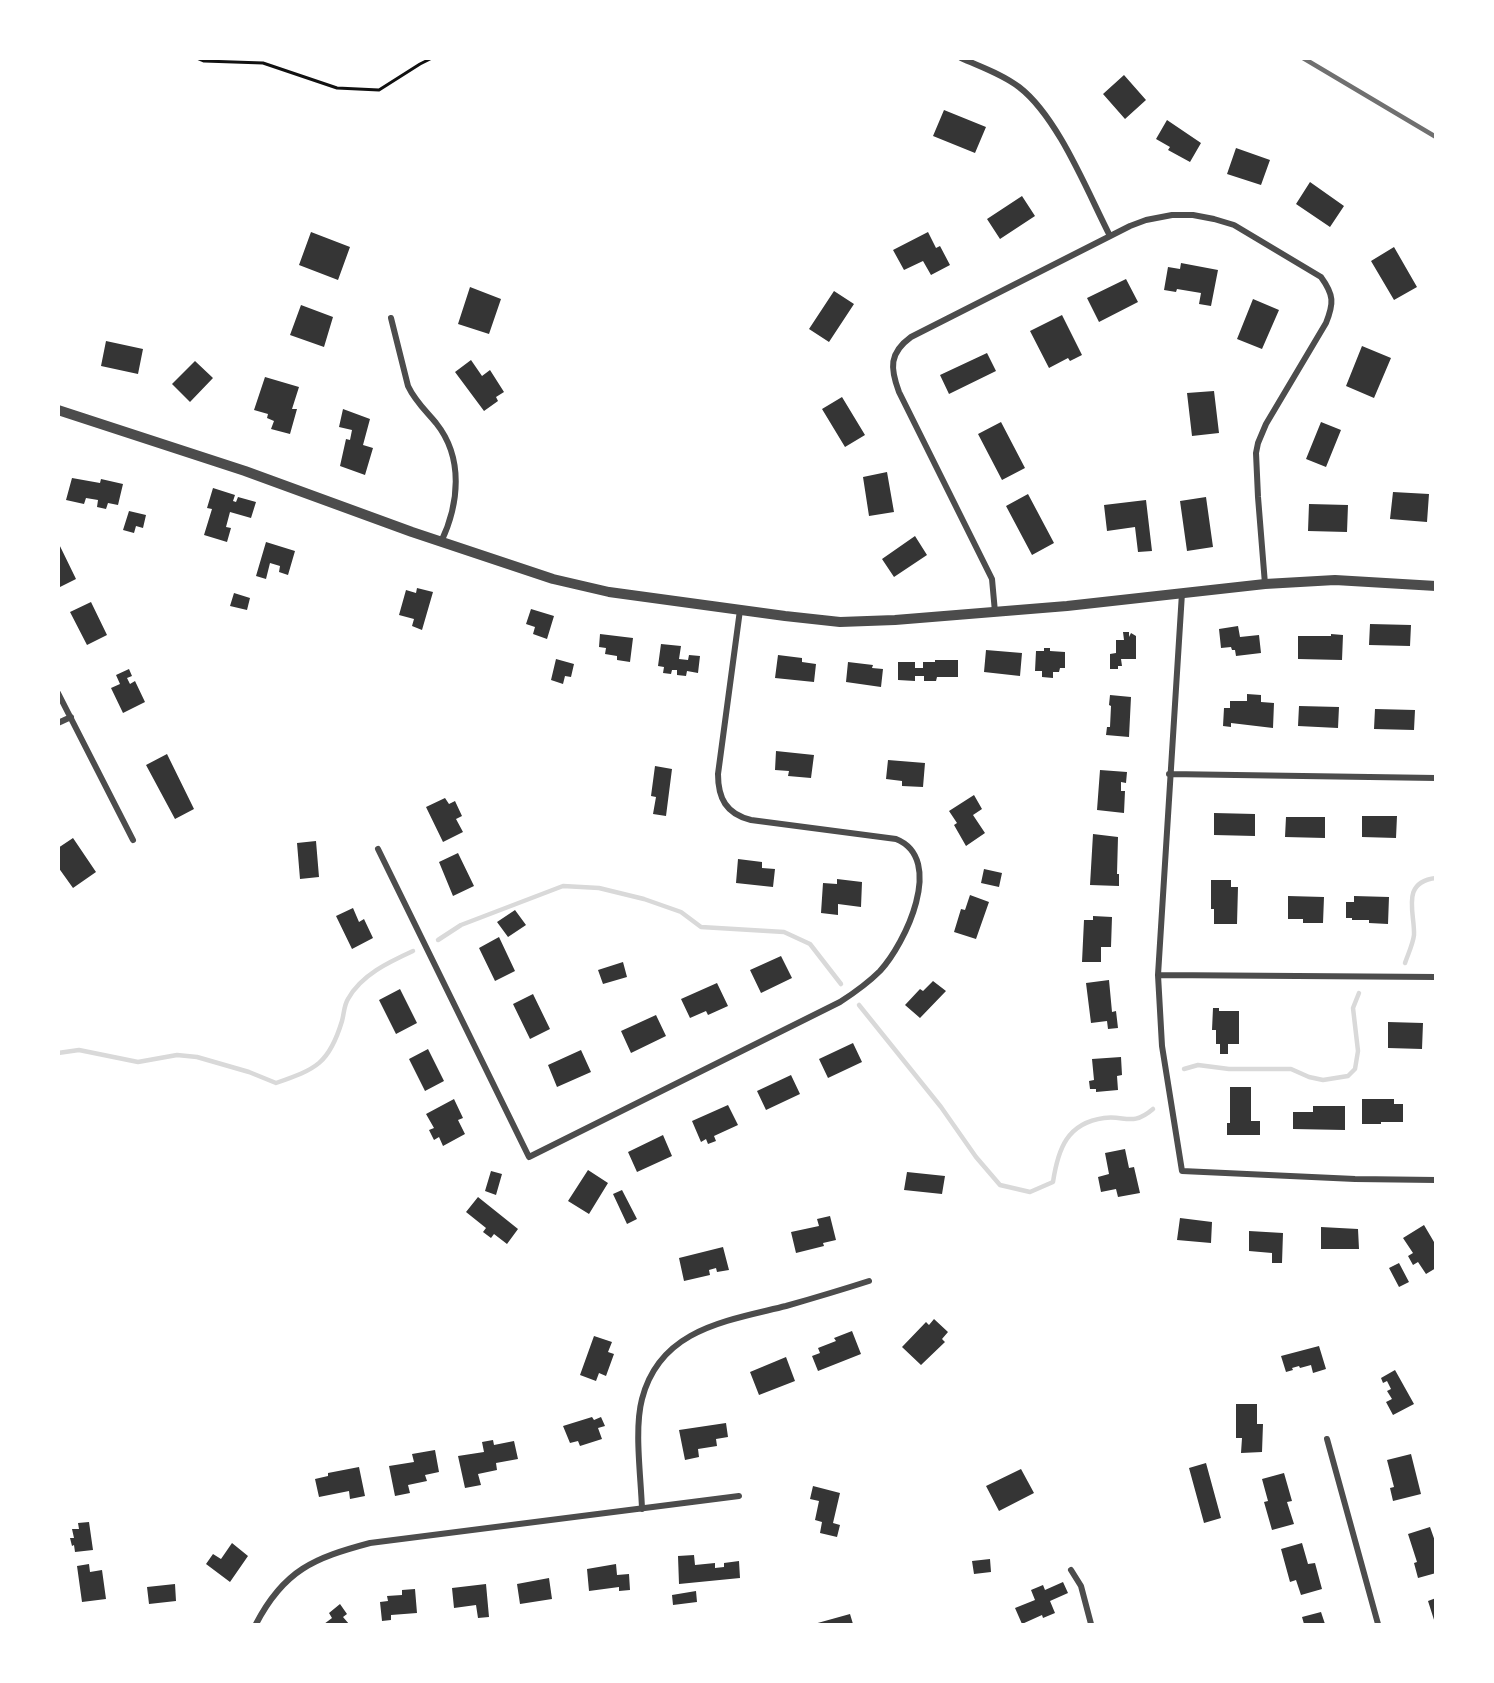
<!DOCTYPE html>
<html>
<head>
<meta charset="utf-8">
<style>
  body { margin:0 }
  #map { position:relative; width:1494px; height:1683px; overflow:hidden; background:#fff; font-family:Figtree,sans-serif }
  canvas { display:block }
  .frame { position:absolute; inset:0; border:60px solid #fff; pointer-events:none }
</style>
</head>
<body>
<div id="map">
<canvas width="1494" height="1683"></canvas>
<div class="frame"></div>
</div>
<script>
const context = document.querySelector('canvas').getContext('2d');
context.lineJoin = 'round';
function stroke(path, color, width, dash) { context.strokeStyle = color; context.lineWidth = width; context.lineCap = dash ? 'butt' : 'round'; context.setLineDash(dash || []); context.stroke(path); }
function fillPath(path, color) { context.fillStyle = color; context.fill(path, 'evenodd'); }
const stream = new Path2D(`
  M438,940L461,925L563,886L599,888L644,899L681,912L701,927L784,932L810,944L841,984
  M1405,963C1408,954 1413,944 1414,935C1415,913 1400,882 1436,878
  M859,1005L941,1107L976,1157L1000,1185L1030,1192L1053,1182C1058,1149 1067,1123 1104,1118C1125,1115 1132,1127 1153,1109
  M58,1053L79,1050L138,1062L177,1055L197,1057L249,1072L276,1083C316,1069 329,1064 342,1021C344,1014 344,1005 348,999C361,975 389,962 413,951
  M1184,1069L1198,1065L1229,1069H1291L1309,1077L1323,1080L1348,1076L1355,1069L1358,1051L1353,1008L1359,993`);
const building = new Path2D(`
  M1124,75L1146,100L1125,119L1103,94Z
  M944,110L986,127L975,153L933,136Z
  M1167,120L1201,143L1190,162L1168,150L1170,147L1156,139Z
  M1236,148L1270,160L1261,185L1227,174Z
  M1310,182L1344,206L1330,227L1296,204Z
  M1022,196L1035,216L1000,239L987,219Z
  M311,232L350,247L338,280L299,265Z
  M928,232L936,248L940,246L950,265L931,275L923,261L904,270L893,250Z
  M1394,247L1417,287L1394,300L1371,261Z
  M1181,263L1218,270L1211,306L1199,304L1201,293L1177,289L1176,292L1164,290L1168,267L1180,269Z
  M1126,279L1138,302L1099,322L1087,298Z
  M470,287L501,299L489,334L458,324Z
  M834,291L854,304L829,342L809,329Z
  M1253,299L1279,310L1262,349L1237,339Z
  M301,305L333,317L324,347L290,335Z
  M1062,315L1082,355L1070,361L1068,358L1049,368L1030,331Z
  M106,341L143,349L138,374L101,366Z
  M1362,346L1391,358L1374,398L1346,386Z
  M987,353L996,371L949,394L940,375Z
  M471,360L482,376L490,370L504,392L496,397L498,401L484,411L455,372Z
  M195,361L213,378L190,402L172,384Z
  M265,377L299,387L292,409H297L290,434L271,429L274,421L267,418L268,414L254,410Z
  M1214,391L1219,433L1192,436L1187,393Z
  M842,397L865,435L845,447L822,409Z
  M343,409L370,419L363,445L373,448L365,475L340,466L346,439L350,440L352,430L339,427Z
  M1001,422L1025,468L1002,480L978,434Z
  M1321,422L1341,430L1326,467L1306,459Z
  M887,472L894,512L869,516L863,477Z
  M72,478L100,483L101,479L123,484L118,505L108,503L106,509L97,507L98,500L86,498L84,504L66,500Z
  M213,488L235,495L233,501L236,502L238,497L256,502L251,518L230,512L226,527L231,528L227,542L204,535L212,509L207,508Z
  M1393,492L1429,494L1427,522L1390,519Z
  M1028,494L1054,543L1032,555L1006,506Z
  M1206,497L1213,547L1187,551L1180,501Z
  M1146,500L1152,551L1138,552L1135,527L1107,531L1104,505Z
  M1309,504L1348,505L1347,532L1308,531Z
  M129,511L146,515L143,528L136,526L134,533L123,530Z
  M915,536L927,555L894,577L882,559Z
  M58,542L76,579L58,588Z
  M266,542L295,551L288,575L279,572L280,566L270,563L266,579L256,576Z
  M417,588L433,592L422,630L412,626L414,619L399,615L406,590L416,593Z
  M234,593L250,598L247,610L230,606Z
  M91,602L107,635L87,645L70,612Z
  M531,609L554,616L547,639L533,634L535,627L526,624Z
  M1370,624L1411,625L1410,646L1369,645Z
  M1238,626L1240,637L1259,635L1261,653L1236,656L1235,650H1232L1231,647L1221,648L1219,629Z
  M1123,632H1129V637L1131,633L1136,636V659H1121L1122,666H1118V669H1110V654L1116,653V640H1124Z
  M600,634L633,638L630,662L617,660V656L605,654L606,648L599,647Z
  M1331,634L1343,635L1342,660L1298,659V636H1331Z
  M661,644L681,646L679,659L688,660L689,655L700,656L698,673L687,671L686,676L677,675V670H672L671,674L663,673L664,667L658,666Z
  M1044,648H1050V651L1065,652V668H1060L1059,672H1053V678L1042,677V671H1035L1036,651H1044Z
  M986,650L1022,653L1020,676L984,672Z
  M778,655L802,658V662L816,664L814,682L775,678Z
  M556,659L574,664L571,677L565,676L563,684L551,680Z
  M935,660H958V677H937L936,681H924V676H915V681L898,680V662H915V668H923V662H935Z
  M848,662L873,665L872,668L883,669L881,687L846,682Z
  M129,669L132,676L127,678L130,684L135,681L145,702L123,713L111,688L120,684L116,675Z
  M1247,694L1261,695V702L1274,703L1273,728L1231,723V727L1223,726L1224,708H1230V701H1247Z
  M1110,695L1131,697L1129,737L1106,735L1107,727H1110L1111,706L1109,705Z
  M1299,706L1339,707L1338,728L1298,726Z
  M1375,709L1415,710L1414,730L1374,729Z
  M776,751L814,755L811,778L788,776L789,771L775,770Z
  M167,754L194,809L175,819L146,765Z
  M888,760L925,763L923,787L902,786V781L886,779Z
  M655,766L672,769L666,816L653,814L656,797L651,796Z
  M1100,770L1127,772L1126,783L1121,782V791H1125L1124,813L1097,810Z
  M974,795L982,809L973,815L985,833L966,846L954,825L957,823L949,811Z
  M445,798L449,804L455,801L462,816L456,819L463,832L443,842L426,807Z
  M1214,813L1255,814V836L1214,835Z
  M1362,816H1397L1396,838L1362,837Z
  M1286,817H1325V838L1285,837Z
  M1093,834L1118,837L1117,874H1119V886L1090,885Z
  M73,838L96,872L73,888L58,867V848Z
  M316,841L319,877L300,879L297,843Z
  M458,853L474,886L453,896L439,862Z
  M738,859L762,862V868L775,869L773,887L736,883Z
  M984,869L1002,873L999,887L981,883Z
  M837,879L862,882L861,907L838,904V915L821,913L823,883L837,884Z
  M1211,880H1231V887H1238L1237,924H1214V909H1211Z
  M970,895L989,902L976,939L954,932L961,909L965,910Z
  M1288,896L1324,897L1323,923H1303V919H1288Z
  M1354,896L1389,897L1388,924L1369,923V920H1352V918H1346V902H1354Z
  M353,908L359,922L364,919L373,938L352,949L336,916Z
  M515,910L526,925L508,937L497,922Z
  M1093,916L1112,917L1111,947H1101V962H1082L1084,920H1093Z
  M499,937L515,971L495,981L479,948Z
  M781,956L792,978L761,993L750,970Z
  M623,962L627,977L603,984L598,970Z
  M1109,980L1112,1012L1116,1011L1118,1028L1108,1029L1107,1021L1091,1023L1086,983Z
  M933,981L946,991L920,1018L905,1005L920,989L923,991Z
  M717,983L728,1006L708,1015L706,1011L690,1018L681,999Z
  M400,989L417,1023L396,1034L379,1000Z
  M533,994L550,1029L530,1039L513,1004Z
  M1213,1008H1219V1011H1239V1044H1228V1054H1220V1044H1216V1030H1212Z
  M656,1015L666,1036L631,1053L621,1031Z
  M1388,1022L1423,1023L1422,1049L1388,1048Z
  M853,1043L862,1062L828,1078L819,1059Z
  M428,1049L444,1081L425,1091L409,1059Z
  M581,1050L591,1072L557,1087L548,1065Z
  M1121,1057L1122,1075L1117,1076L1118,1090L1096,1092V1089H1090L1089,1081L1094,1080L1092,1059Z
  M791,1075L800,1094L766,1110L757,1091Z
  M1230,1087H1251V1121H1260V1135H1227V1123H1230Z
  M454,1099L463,1118L458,1120L465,1134L443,1146L439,1137L434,1140L429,1130L434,1128L426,1114Z
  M1362,1099H1394V1104H1403V1122H1381V1124H1362Z
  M728,1105L738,1125L714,1136L716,1141L708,1144L706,1139L701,1142L692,1121Z
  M1313,1106H1345V1130L1293,1129V1112H1313Z
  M663,1135L672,1156L637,1172L628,1152Z
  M1125,1149L1129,1168L1134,1167L1140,1193L1118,1197L1116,1189L1101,1192L1098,1177L1109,1174L1105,1153Z
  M588,1170L608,1183L589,1214L568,1201Z
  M491,1171L502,1174L496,1195L485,1191Z
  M907,1172L945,1176L942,1194L904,1190Z
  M622,1190L637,1219L627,1224L613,1194Z
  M478,1197L518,1229L507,1244L494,1234L491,1238L483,1232L486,1228L466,1212Z
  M830,1216L836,1240L823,1243L824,1246L796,1253L791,1232L819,1226L817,1219Z
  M1180,1218L1212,1222L1211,1243L1177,1240Z
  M1424,1225L1434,1242L1436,1241V1268L1426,1274L1418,1262L1413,1265L1408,1256L1413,1253L1403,1238Z
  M1321,1227L1358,1229L1359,1249H1321Z
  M1249,1231L1283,1233L1282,1263H1272V1253L1249,1251Z
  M723,1247L729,1270L717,1272L716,1268L709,1270L710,1275L684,1281L679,1258Z
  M1399,1263L1409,1282L1399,1287L1389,1268Z
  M934,1319L948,1332L942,1339L945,1342L921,1365L902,1347L926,1322L929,1325Z
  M852,1331L861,1354L818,1371L812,1356L820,1353L818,1348L836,1341L834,1338Z
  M594,1336L612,1342L608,1352L614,1354L606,1376L599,1373L596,1381L580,1375Z
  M1319,1346L1326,1369L1313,1373L1311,1365L1300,1368L1299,1366L1292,1368L1293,1370L1286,1372L1281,1356Z
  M786,1357L795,1381L759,1395L750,1372Z
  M1395,1370L1414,1404L1393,1415L1386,1402L1392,1399L1387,1391L1391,1389L1387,1381L1383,1383L1381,1378Z
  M1236,1404H1257V1424H1263L1262,1452L1241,1453L1242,1438H1236Z
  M592,1417L594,1420L601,1417L605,1426L598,1428L602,1439L580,1446L578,1441L570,1443L563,1426Z
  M726,1423L728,1437L716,1439L717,1446L698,1449L699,1457L685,1460L679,1430Z
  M493,1440L494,1445L514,1441L518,1459L496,1463L497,1470L478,1474L481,1485L465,1488L458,1456L484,1452L482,1442Z
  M435,1450L439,1472L425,1475L427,1481L408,1485L410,1493L395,1496L389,1466L414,1462L412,1454Z
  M1411,1454L1421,1494L1393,1501L1390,1488L1394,1487L1387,1460Z
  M1206,1463L1221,1518L1204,1523L1189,1468Z
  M359,1467L365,1496L350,1499L349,1491L319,1497L315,1479L328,1476V1473Z
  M1021,1469L1034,1493L999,1511L986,1486Z
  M1284,1473L1292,1501L1287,1502L1294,1524L1272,1530L1264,1502L1268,1501L1262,1479Z
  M813,1486L840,1493L833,1523L840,1525L837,1537L820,1533L822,1522L815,1520L819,1501L810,1499Z
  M89,1522L93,1550L75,1552L74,1545L72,1546L70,1538H74L72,1529H79L78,1523Z
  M1430,1527L1436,1544V1573L1418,1578L1414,1563L1417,1562L1408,1534Z
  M232,1543L248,1556L230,1582L206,1564L213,1554L221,1559Z
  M1302,1543L1308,1564L1315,1563L1322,1589L1301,1595L1296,1580L1290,1582L1281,1549Z
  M694,1555L695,1565L715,1563V1568L724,1567V1563L739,1561L740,1578L679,1584L678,1556Z
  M990,1559L991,1572L974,1574L972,1561Z
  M89,1564L90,1572L102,1570L106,1599L82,1602L77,1566Z
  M616,1564L617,1575L629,1574L630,1590L619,1591V1587L589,1591L587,1569Z
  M549,1578L552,1599L520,1604L517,1584Z
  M1063,1582L1068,1593L1050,1601L1055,1613L1043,1618L1042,1615L1022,1624L1015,1608L1035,1600L1031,1590L1043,1585L1045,1590Z
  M175,1584L176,1601L149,1604L147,1587Z
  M486,1584L489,1617L478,1618L476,1605L454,1608L452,1588Z
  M415,1589L417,1613L391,1615V1620L382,1621L380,1602L388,1601L387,1596L402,1595V1590Z
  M696,1591L697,1602L673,1605L672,1595Z
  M1436,1598V1623H1435L1428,1601Z
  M340,1604L347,1614L343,1617L349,1624H324L332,1618L329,1613Z
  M1321,1612L1325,1624H1304L1302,1617Z
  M850,1614L853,1624H814Z`);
const path = new Path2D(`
  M197,58L204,61L263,63L337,88L379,90L420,64L432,58`);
const minor = new Path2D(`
  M961,58C981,67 1002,74 1019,87C1058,117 1087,191 1110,236
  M391,318L408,386C415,401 425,410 436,423C464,458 459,504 441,542
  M1182,593L1158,975L1162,1046L1182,1171L1355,1179L1436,1180
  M995,612L992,579L899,392C890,368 889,353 911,337L1130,226L1146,220L1172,215H1193L1214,219L1234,225L1321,277C1334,295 1334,303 1326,323L1266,424L1258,443L1256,453L1258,497L1265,584
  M58,693L133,840
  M58,723L71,717
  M1169,774L1436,778
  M378,849L529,1157L840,1002C854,993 868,983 880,971C905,944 946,859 896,839L751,820C726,814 718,798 718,774L740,610
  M1158,975L1436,977
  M1327,1439L1378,1624
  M642,1509C641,1477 634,1429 642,1399C660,1329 726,1321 786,1306C814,1298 841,1290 869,1281
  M1071,1570L1081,1586L1091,1624
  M256,1624C284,1570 314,1558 370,1543L739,1496`);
const tertiary = new Path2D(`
  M58,410L245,471L412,532L553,579L609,592L785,616L840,622L895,620L1067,606L1265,584L1335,580L1436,586`);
const rail = new Path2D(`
  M1303,58L1436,137`);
stroke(stream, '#d9d9d9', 4.5);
fillPath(building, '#353535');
stroke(path, '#111', 3);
stroke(minor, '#4c4c4c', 6);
stroke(tertiary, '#4c4c4c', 10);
stroke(rail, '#707070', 4.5);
</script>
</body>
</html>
